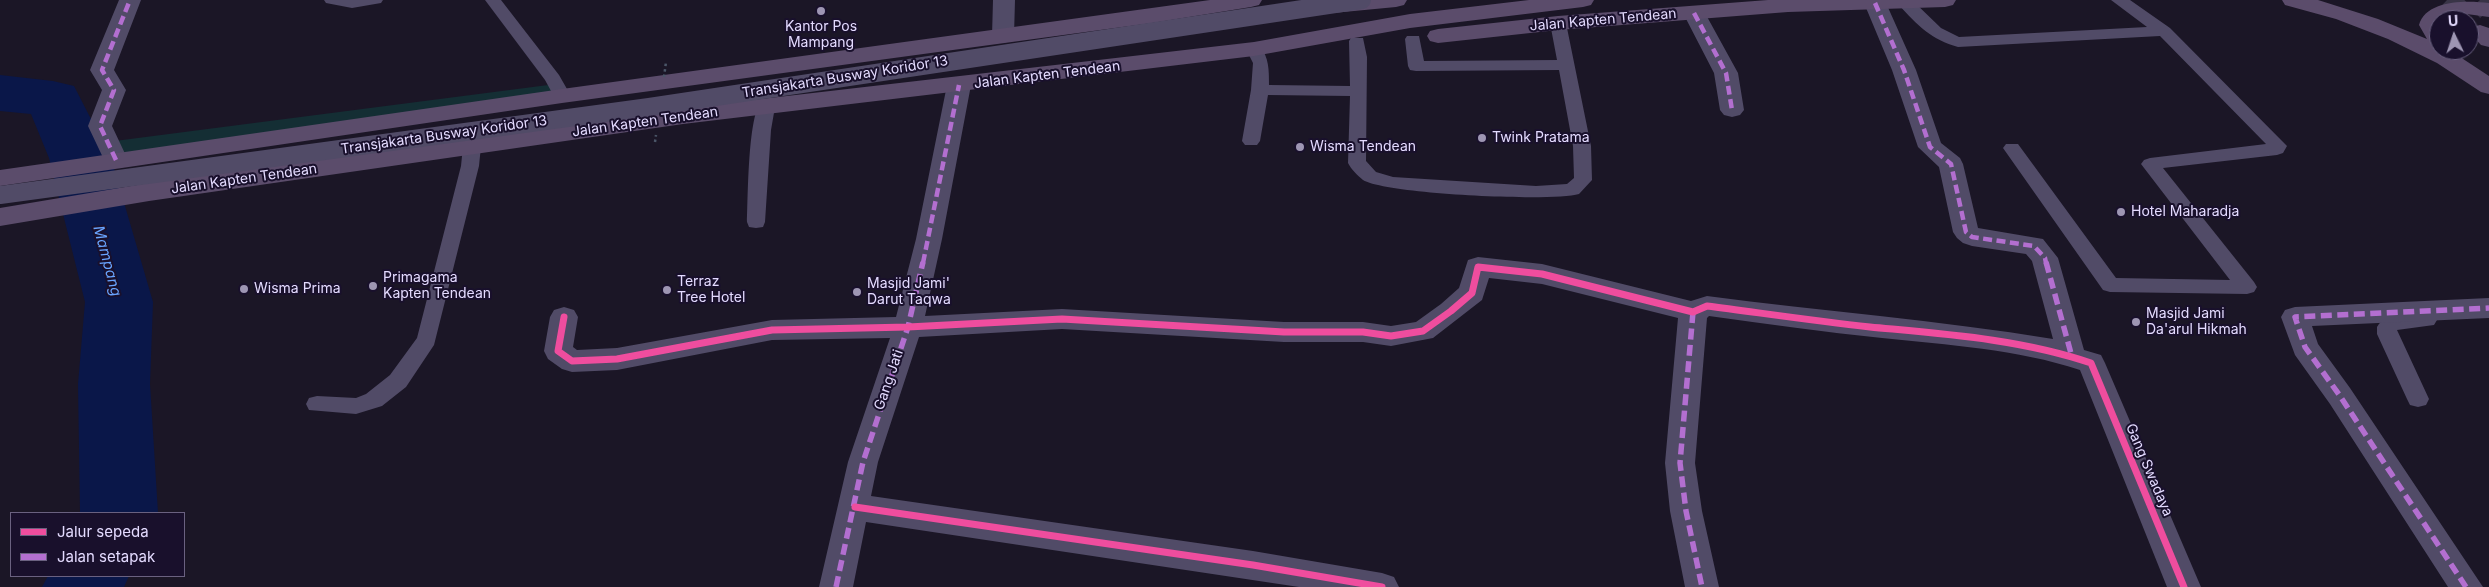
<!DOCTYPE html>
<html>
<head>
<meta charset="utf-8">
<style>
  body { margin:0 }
  #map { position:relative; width:2489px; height:587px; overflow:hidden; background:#1b1626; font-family:Inter,sans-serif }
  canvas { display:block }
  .legend { position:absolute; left:10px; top:512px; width:175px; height:65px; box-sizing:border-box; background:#19102c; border:1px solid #6a6180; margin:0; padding:6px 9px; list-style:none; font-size:15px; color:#e4dbff }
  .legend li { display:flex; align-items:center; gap:10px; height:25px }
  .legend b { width:25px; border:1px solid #6a6180 }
  .north { position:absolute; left:2429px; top:10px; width:50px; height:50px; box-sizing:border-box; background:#19102c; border:1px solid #6a6180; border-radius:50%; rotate:356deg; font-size:14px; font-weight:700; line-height:20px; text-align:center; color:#e4dbff }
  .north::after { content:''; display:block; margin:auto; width:18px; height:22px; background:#9e96b3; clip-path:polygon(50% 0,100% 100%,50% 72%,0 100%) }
</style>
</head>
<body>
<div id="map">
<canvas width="2489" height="587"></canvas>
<ul class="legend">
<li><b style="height:6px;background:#ef4d9e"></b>Jalur sepeda</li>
<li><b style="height:6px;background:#b36fd0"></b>Jalan setapak</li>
</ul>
<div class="north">U</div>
</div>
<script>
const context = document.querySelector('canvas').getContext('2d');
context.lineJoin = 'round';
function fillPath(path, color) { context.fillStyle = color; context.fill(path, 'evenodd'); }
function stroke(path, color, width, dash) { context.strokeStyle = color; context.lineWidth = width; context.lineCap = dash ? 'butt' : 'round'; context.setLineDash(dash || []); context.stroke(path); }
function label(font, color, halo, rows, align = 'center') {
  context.font = font + ' Inter,sans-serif'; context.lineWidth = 4; context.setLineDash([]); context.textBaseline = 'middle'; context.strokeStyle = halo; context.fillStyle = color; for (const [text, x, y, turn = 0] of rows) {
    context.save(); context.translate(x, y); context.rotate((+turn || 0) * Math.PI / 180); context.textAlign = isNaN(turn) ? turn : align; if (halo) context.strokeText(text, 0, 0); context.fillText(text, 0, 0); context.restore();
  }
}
const green = new Path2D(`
  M556,84L562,96L116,160L107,142Z`);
const river = new Path2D(`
  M0,75L53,81L74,86L111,158L153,302L150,384L158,513H80L78,384L85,302L49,158L31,114L0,111Z
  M48,576H129L124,587H42Z`);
const primaryTunnel = new Path2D(`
  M2447,0L2468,20
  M2480,0L2489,10`);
const service = new Path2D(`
  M324,0H383L381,3L352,8L326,3Z
  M485,0H501L559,75L571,96L568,100H556L545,80Z
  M1898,0H1912L1941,28L1959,37L2147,27L2111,0H2130L2170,28L2287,146L2283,153L2277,155L2163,168L2254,282L2257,287L2254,292L2247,294L2110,292L2103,290L2003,148L2006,144H2018L2116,278L2230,280L2141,164L2144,160L2150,158L2266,144L2160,36L1958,47C1932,40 1917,25 1899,5Z
  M1558,18L1566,23L1591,146L1592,180L1579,194C1551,202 1385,194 1363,180C1358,176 1351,169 1348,163L1350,96L1268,95L1260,141L1257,145H1245L1242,141L1251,90L1253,63L1246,49L1248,45H1260C1269,59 1269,69 1269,85L1350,86L1349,41L1351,38H1363L1367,57L1366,161L1376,172L1393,177L1536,186L1567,184L1574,178L1573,146L1559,70L1416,71L1410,70L1408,66L1405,39L1407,36H1419L1424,61L1557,60L1550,23Z
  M766,102L772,103L775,107L771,130L765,222L763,227L756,228L749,227L747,222C748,197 748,121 760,103Z
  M472,140L478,142L481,146L479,166L434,345L406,387L382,406L356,414L309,410L306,404L309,398L317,396L356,398L366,394L390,375L417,338L461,166L463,146L466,142Z
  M2427,313L2434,315L2437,320L2434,325L2397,330L2429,399L2426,405L2418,407L2410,405L2407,399L2377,334V327C2386,311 2410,314 2427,313Z`);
const minor = new Path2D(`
  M119,0H141L114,70L126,90L112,126L128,160L125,166L116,168L107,166L88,126L102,90L90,70Z
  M993,0H1015L1014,36L1011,41L1003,43L995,41L992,36Z
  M1866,0H1884L1886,3L1916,70L1941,143L1960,158L1963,164L1978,228L2043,239L2058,258L2084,350L2101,355L2105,363L2201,587H2167L2080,370C2017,349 1948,345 1882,338C1824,332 1767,324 1709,316L1707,318L1695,463L1702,511L1719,587H1685L1670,511L1665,463L1678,318L1542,284L1489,278L1482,300L1433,338L1391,346L1363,342H1284L1062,329L919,337L878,462L871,496L1253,551L1382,573L1394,577L1399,587H1299L866,522L853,587H819L848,462L890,338L772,340L617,370L572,372L562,369L548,359L544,351L550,317L554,310L564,307L574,310L578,317L573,347L577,350L617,348L772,320L896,317L916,239L947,85L951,80L959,78L967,80L971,85L942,239L925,316L1062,309L1284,322H1363L1391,326L1416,322L1441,304L1459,288L1468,260L1478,257L1542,264L1691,301L1707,296C1822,311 1938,320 2053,339L2032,261L2026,254L1972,246L1963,243L1957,238L1953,232L1939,167L1918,147L1892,70L1864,3Z
  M1694,6L1702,8L1705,13L1738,73L1744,110L1740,115L1732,117L1724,115L1720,110L1714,73L1683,13L1686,8Z
  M2489,298V318L2312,326L2318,344L2350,388L2483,587H2448L2330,404L2295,355L2281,317L2285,310L2295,307Z`);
const primary = new Path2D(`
  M1210,0H1262L1259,5L1251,7L1152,23L562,103L0,186V170L562,89Z
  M1331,0H1407L1404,5L1396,7L1333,13L1325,11L1322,6L1325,1Z
  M1529,0H1594L1591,5L1583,7L1410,28L1254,56L683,124L149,201L0,226V208L149,183L683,108L1254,42L1410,14Z
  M1768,0H1956L1953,5L1945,7L1788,12L1558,30L1438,43L1430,41L1427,36L1430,31L1438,29L1558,16Z
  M2282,0H2318L2378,19L2427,39L2419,25C2426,0 2465,0 2489,3V17L2459,13L2452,14L2439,20V50L2454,53L2489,76V94L2481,92L2437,63L2388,39L2336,19L2285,5Z
  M2480,25L2489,28V47L2481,45L2469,32L2472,27Z`);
const pathBridge = new Path2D(`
  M664,77L666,62
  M655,142L656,135`);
const serviceBridge = new Path2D(`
  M0,195L649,107L1362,0`);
const quietFar1 = new Path2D(`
  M1875,3L1904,70L1930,147L1951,164L1966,232L1972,237L2034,246L2045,258L2046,263
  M1694,13L1726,73L1732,110
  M116,160L100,126L114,90L102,70L130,0
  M923,263L959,85`);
const quiet = new Path2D(`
  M2046,262L2072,357
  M1693,312L1680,463L1686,511L1702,587
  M836,587L863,462L908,327L923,262
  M2466,587L2340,396L2305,347L2295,317L2489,308`);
const cycleway = new Path2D(`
  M564,317L558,351L572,361L617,359L772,330L908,327L1062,319L1284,332H1363L1391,336L1423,331L1451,311L1472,293L1478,267L1542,274L1693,312L1707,306C1761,313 1815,321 1870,327C1944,334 2020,339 2091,363L2184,587
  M855,507L1253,565L1382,587`);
const markers = [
  [821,11,5,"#9e96b3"],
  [1482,138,5,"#9e96b3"],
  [1300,147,5,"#9e96b3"],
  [2121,212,5,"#9e96b3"],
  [373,286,5,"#9e96b3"],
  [244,289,5,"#9e96b3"],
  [667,290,5,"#9e96b3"],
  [857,292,5,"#9e96b3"],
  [2136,322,5,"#9e96b3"]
];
const streetNames = [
  ["Jalan Kapten Tendean",1603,20,-5],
  ["Jalan Kapten Tendean",1047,75,-7],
  ["Transjakarta Busway Koridor 13",845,77,-9],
  ["Jalan Kapten Tendean",645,122,-8],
  ["Transjakarta Busway Koridor 13",444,135,-8],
  ["Jalan Kapten Tendean",244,179,-8],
  ["Gang Jati",889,380,-71],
  ["Gang Swadaya",2149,470,67]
];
const poiNames = [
  ["Kantor Pos",821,27,"center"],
  ["Mampang",821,43,"center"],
  ["Twink Pratama",1492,138],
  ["Wisma Tendean",1310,147],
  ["Hotel Maharadja",2131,212],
  ["Primagama",383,278],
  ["Kapten Tendean",383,294],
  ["Terraz",677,282],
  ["Tree Hotel",677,298],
  ["Masjid Jami'",867,284],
  ["Darut Taqwa",867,300],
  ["Wisma Prima",254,289],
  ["Masjid Jami",2146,314],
  ["Da'arul Hikmah",2146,330]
];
const waterNames = [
  ["Mampang",107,261,75]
];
fillPath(green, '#142e34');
fillPath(river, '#0a1749');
stroke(primaryTunnel, '#393447', 24, [24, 12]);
fillPath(service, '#514b67');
fillPath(minor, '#514b67');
fillPath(primary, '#5b4c6b');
stroke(pathBridge, '#4b5668', 2.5, [2.5, 3]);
stroke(serviceBridge, '#514b67', 18);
stroke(quietFar1, '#b36fd0', 4.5, [9, 4.5]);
stroke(quiet, '#b36fd0', 5.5, [11, 5.5]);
stroke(cycleway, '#ef4d9e', 7);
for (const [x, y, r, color] of markers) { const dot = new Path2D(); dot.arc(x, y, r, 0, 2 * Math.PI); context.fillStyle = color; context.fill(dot); stroke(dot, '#19102c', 2); }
label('14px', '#e4dbff', '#19102c', streetNames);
label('14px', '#e4dbff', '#19102c', poiNames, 'left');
label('italic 15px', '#69a4ff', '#19102c', waterNames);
</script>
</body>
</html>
